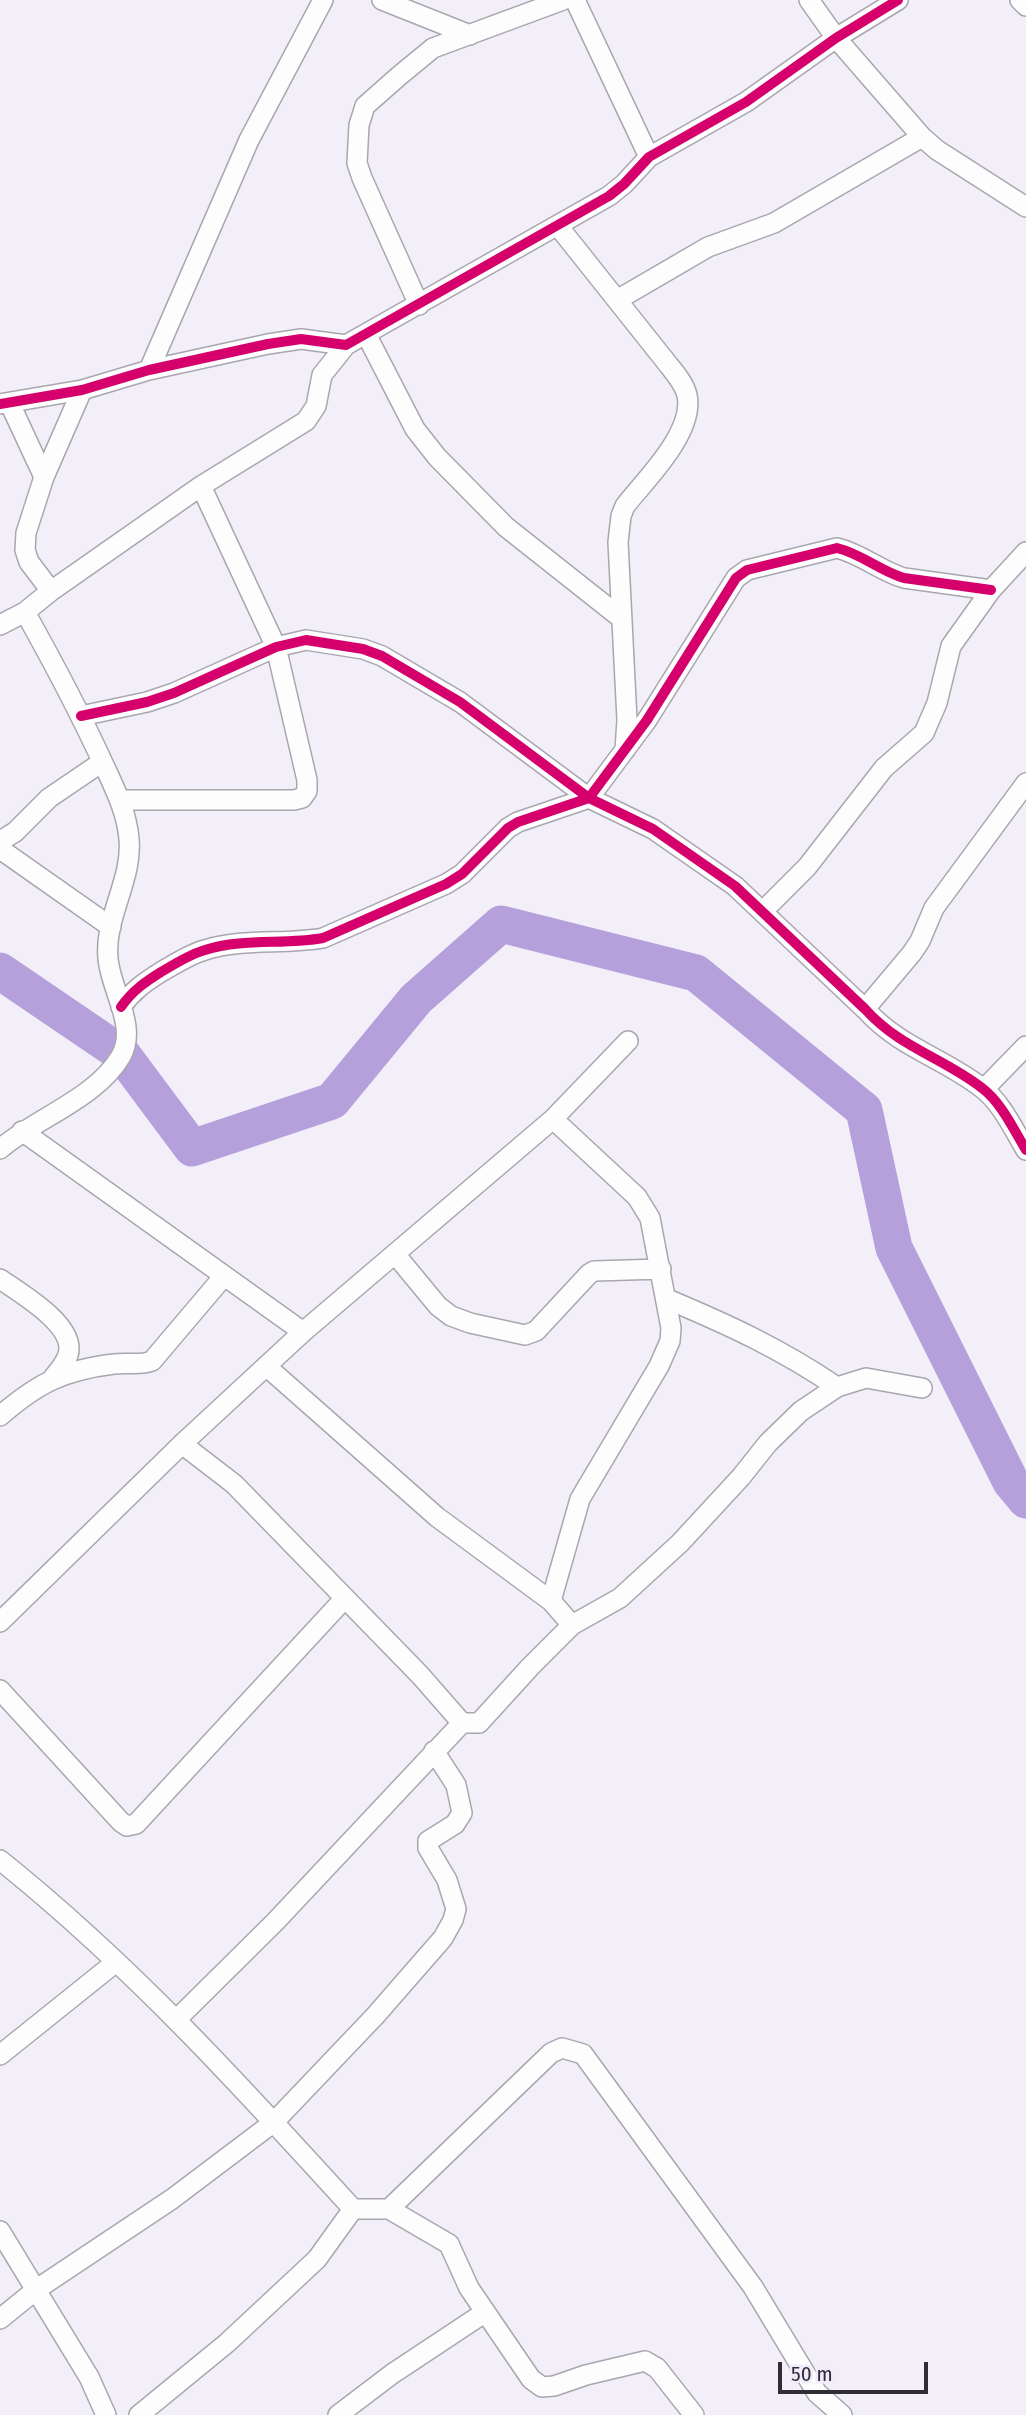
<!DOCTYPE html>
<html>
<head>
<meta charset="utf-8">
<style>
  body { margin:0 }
  #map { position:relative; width:1026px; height:2415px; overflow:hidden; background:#f2eff9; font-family:"Fira Sans Condensed",sans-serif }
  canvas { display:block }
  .scale { position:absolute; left:778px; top:2362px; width:150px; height:32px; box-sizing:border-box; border:4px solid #302d36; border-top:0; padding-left:9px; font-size:21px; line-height:24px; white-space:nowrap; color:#302d36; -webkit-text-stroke:5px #f0ebfd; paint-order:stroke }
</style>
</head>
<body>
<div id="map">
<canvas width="1026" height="2415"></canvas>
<div class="scale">50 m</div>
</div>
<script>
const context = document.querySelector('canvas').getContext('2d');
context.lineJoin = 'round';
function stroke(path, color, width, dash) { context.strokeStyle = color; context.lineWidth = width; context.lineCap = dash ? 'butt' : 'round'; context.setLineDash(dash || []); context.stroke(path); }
const river = new Path2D(`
  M0,971L122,1054L192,1148L332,1101L416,999L501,924L696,973L864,1110L894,1248L1011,1482L1026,1500`);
const street = new Path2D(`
  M382,0L470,35
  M575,0L649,157
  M809,0L836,38L922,137L937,150L1026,207
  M1020,0L1026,6
  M558,226L667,363C675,373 684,383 687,395C695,432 646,479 625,506L621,516L618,542L627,720L625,750
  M617,300L708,247L774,223L922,137
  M419,305L362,178L357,163L359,125L365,106L399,76L433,48L563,0
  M366,334L415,429L437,457L506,527L621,618
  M149,370L249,140L323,0
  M0,404L82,390L149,370L268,344L301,339L346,345L609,196L624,184L649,157L746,102L836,38L898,0
  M10,404L44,477
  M51,591L29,562L25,550L26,533L44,477L82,390
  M0,625L25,612L51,591L201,486L306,421L316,406L322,375L346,345
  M81,716L147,702L174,693L276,647L306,640L363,649L382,656L460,702L589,798L653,829L735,886L865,1009C900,1048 942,1057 982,1088C1001,1102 1014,1130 1026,1150
  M120,800H294L302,798L307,791V780L276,647L201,486
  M0,841L15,832L49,798L102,762
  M0,849L111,927
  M763,911L807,867L884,768L924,733L937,703L951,646L991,590L1026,552
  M121,1007C132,991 145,982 161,972C175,964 190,954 205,950C243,938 284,945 323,938L446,884L462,874L508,828L518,822L589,798L647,720L736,578L747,570L837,548C862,554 880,571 904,578L991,590
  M865,1009L912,953L920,941L934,908L1026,783
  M984,1089L1026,1046
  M22,1131L303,1332
  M0,1149C36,1118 97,1098 121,1056C138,1026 110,989 108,958C104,918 133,879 129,839C127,812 114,787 103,763C79,711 53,662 25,612
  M395,1254L438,1306L451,1316L470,1323L525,1335L536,1331L589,1274L594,1271L661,1269
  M0,1279C20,1293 70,1322 69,1349C69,1360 59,1370 53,1378
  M667,1299C729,1325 781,1349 837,1387
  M266,1366L437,1517L551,1601L572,1625
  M0,1416C38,1383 64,1370 114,1364C128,1362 139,1366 152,1361L224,1276
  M182,1444L234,1484L420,1675L462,1723H479L530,1667L572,1625L620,1598L680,1543L741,1477L768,1443L801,1411L837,1387L866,1378L922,1388
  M551,1601L580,1499L659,1366L670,1341L671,1328L650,1218L637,1197L553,1119
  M0,1622L182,1444L303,1332L553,1119L628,1041
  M0,1690L121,1822L127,1826L136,1824L345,1598
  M0,1860C130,1964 242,2087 353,2209H389L449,2244L469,2288L531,2379L542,2387L554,2386L586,2375L645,2361L657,2368L694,2415
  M176,2020L275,1922L462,1723
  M0,2055L116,1962
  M389,2209L551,2053L562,2048L583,2054L753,2287L817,2393L842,2415
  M0,2231L89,2377L106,2415
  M0,2319L37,2289L172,2199L274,2122L375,2016L443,1938L453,1920L456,1909L447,1880L428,1848V1841L455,1824L462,1813L456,1785L434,1751
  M139,2415L227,2343L317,2259L353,2209
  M338,2415L392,2374L484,2313`);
const cycleway = new Path2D(`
  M0,404L82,390L149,370L268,344L301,339L346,345L609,196L624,184L649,157L746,102L836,38L898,0
  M81,716L147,702L174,693L276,647L306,640L363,649L382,656L460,702L589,798L653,829L735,886L865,1009C900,1048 942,1057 982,1088C1001,1102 1014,1130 1026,1150
  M121,1007C132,991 145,982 161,972C175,964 190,954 205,950C243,938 284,945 323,938L446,884L462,874L508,828L518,822L589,798L647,720L736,578L747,570L837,548C862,554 880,571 904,578L991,590`);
stroke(river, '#b6a0dc', 37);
stroke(street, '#a9a6af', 22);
stroke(street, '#fdfdfe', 19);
stroke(cycleway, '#d6006c', 10);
</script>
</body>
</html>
